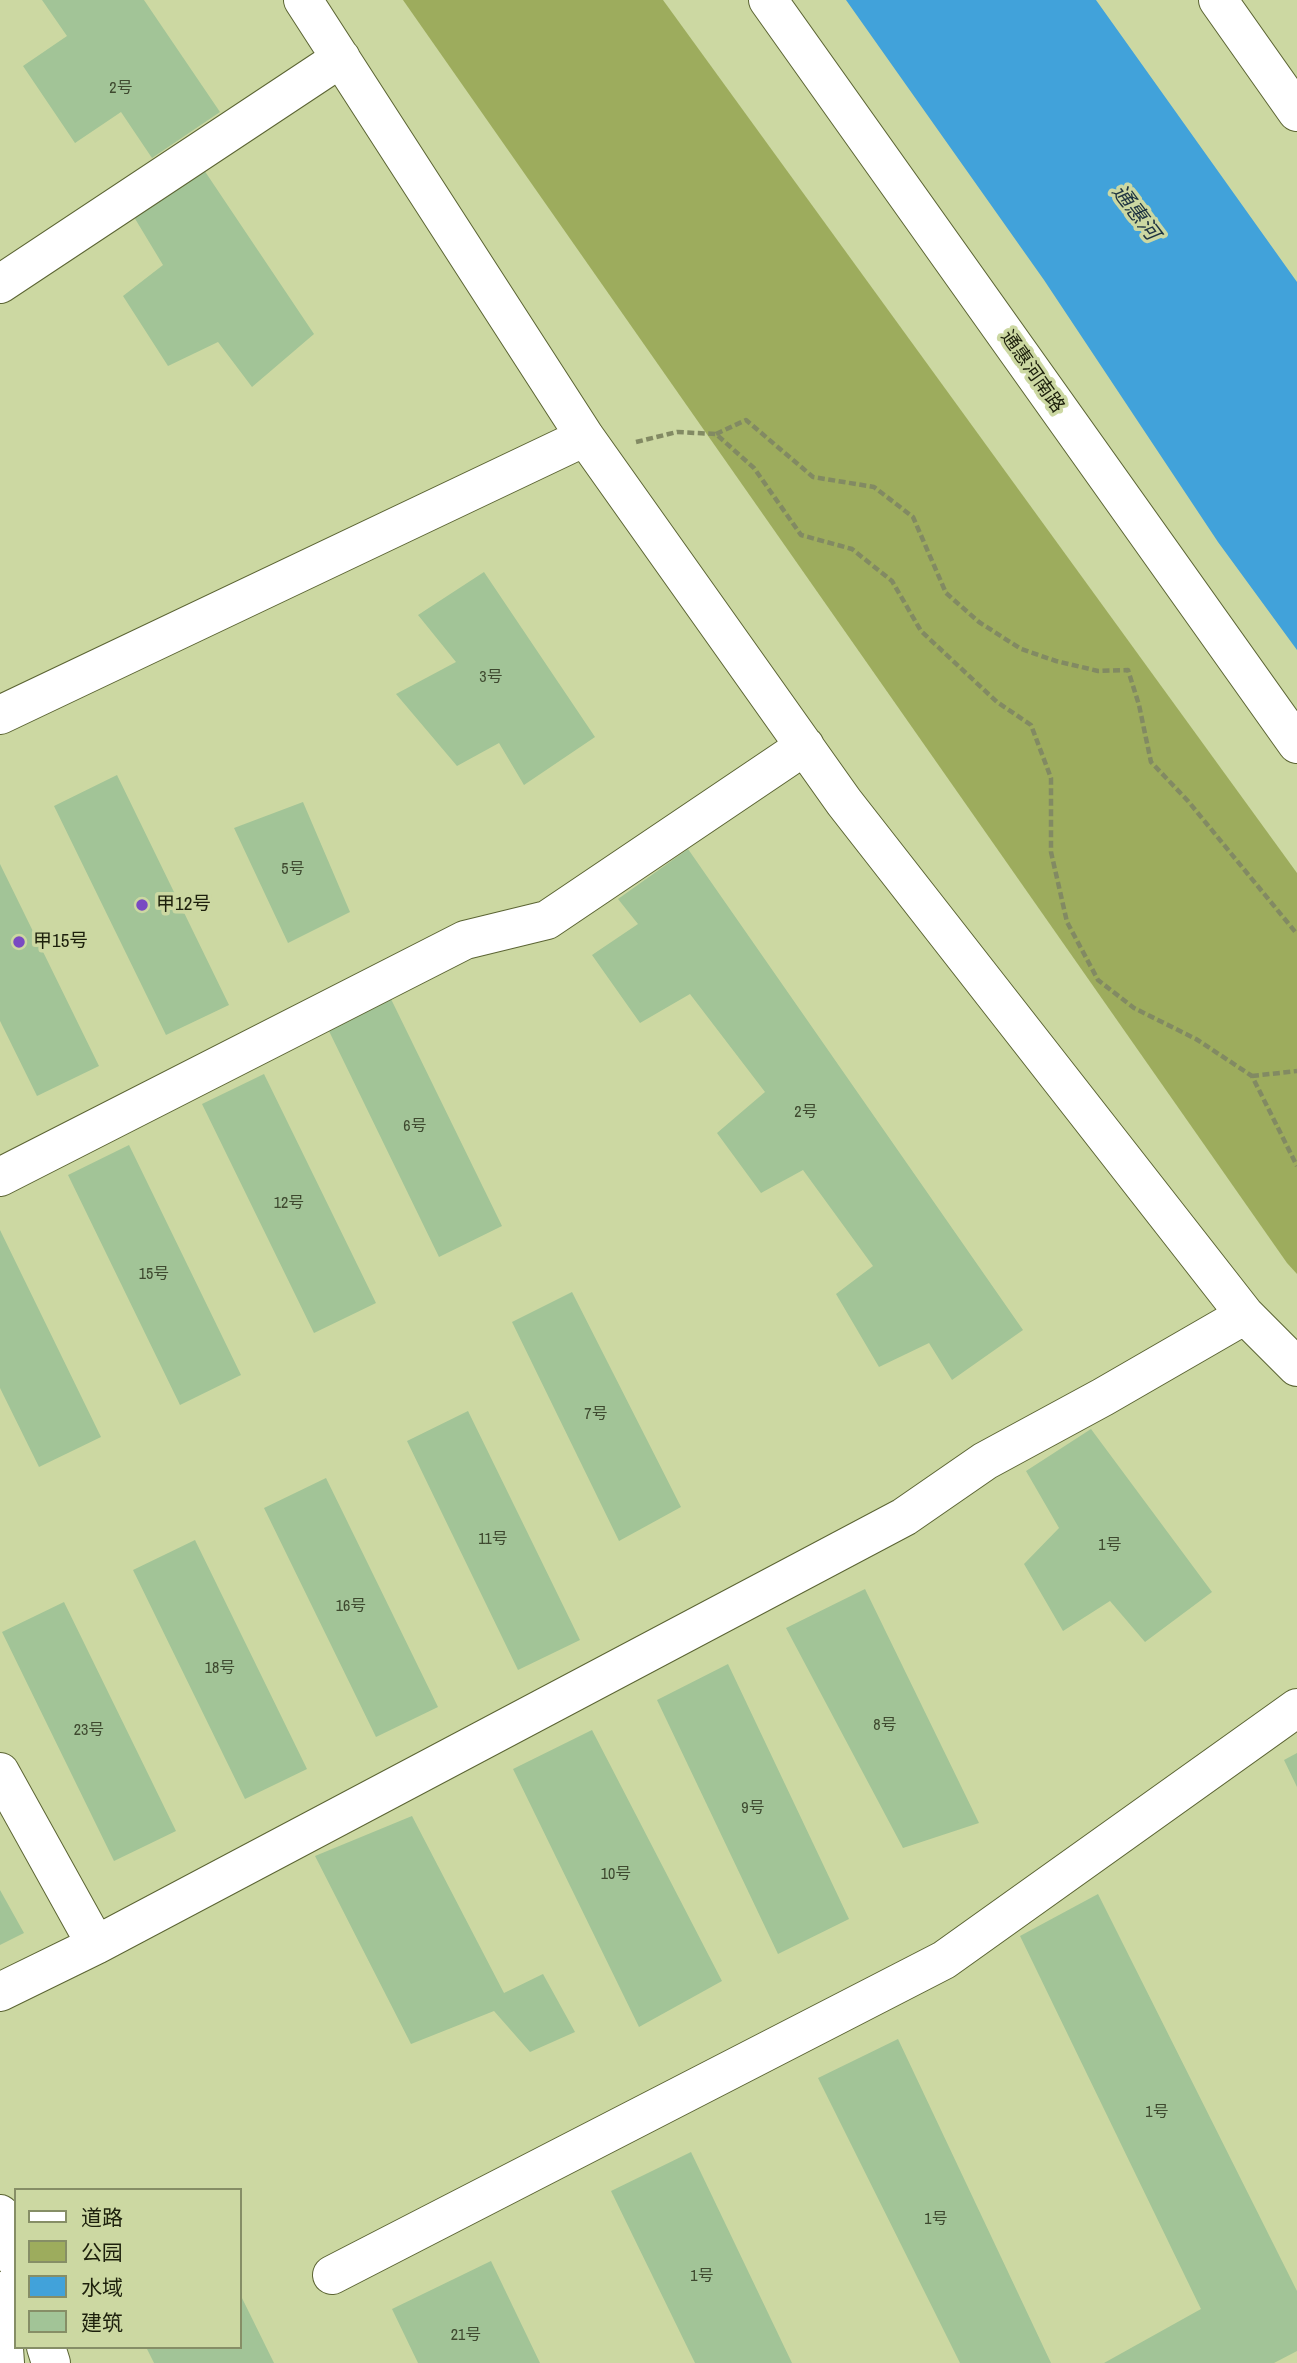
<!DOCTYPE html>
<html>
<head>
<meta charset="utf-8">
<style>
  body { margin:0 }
  #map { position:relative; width:1297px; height:2363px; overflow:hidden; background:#ccd8a2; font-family:"Archivo Narrow","Noto Sans SC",sans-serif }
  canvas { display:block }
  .legend { position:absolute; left:14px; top:2188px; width:228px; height:161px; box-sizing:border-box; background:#ccd8a2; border:2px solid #868e66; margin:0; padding:9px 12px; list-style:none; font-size:21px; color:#1d200c }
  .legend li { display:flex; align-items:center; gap:14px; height:35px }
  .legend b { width:35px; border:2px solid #868e66 }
</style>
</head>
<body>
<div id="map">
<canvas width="1297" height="2363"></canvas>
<ul class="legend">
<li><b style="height:9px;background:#fff"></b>道路</li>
<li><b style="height:19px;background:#9dac5d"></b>公园</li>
<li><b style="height:19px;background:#41a2da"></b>水域</li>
<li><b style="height:19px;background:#a2c497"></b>建筑</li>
</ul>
</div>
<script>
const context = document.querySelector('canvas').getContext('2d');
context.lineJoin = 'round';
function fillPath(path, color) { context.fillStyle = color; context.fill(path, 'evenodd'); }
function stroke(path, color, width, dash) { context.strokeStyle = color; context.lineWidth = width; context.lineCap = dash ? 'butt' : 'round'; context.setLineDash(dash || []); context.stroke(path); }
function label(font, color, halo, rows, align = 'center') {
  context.font = font + ' "Archivo Narrow","Noto Sans SC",sans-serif'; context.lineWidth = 7; context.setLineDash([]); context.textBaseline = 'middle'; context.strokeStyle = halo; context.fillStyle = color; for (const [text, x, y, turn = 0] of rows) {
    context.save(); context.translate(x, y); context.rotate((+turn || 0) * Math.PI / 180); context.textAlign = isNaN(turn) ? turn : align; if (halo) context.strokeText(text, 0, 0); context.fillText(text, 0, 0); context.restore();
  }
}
const green = new Path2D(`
  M403,0H663L1297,873V1274L1287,1263Z`);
const water = new Path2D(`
  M846,0H1096L1297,282V650L1218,542L1044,280Z`);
const building = new Path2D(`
  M42,0H144L220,112L152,158L121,112L75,143L23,66L67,36Z
  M202,167L314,334L252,387L218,342L168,366L123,296L163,265L134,217Z
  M484,572L595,737L524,785L499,743L457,766L396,694L456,662L418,615Z
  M117,775L229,1005L166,1035L54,806Z
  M303,802L350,912L288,943L234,828Z
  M688,849L1023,1330L952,1380L929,1343L879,1367L836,1294L873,1266L803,1170L761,1193L717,1133L765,1092L690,994L640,1023L592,955L638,924L618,899Z
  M0,864L99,1066L37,1096L0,1021Z
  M390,997L502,1226L439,1257L327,1027Z
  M264,1074L376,1303L314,1333L202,1104Z
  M129,1145L241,1375L180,1405L68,1175Z
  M0,1230L101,1437L39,1467L0,1388Z
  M572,1292L681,1507L619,1541L512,1322Z
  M468,1411L580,1640L518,1670L407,1441Z
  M1091,1429L1212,1592L1145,1642L1110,1601L1063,1631L1024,1564L1059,1528L1026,1471Z
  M326,1478L438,1707L376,1737L264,1508Z
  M195,1540L307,1769L245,1799L133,1570Z
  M865,1589L979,1823L903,1848L786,1628Z
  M64,1602L176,1831L114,1861L2,1632Z
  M728,1664L849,1919L778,1954L657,1700Z
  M592,1730L722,1981L639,2027L513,1769Z
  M1297,1753V1787L1284,1760Z
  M412,1816L504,1993L543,1974L575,2032L530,2052L494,2011L411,2044L315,1856Z
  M0,1890L24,1933L0,1945Z
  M1098,1894L1297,2291V2351L1274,2363H1104L1201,2309L1020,1936Z
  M898,2039L1051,2363H960L818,2078Z
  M691,2152L792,2363H695L611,2191Z
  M491,2261L540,2363H418L392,2309Z
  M240,2294L274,2363H154L146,2347H240Z`);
const path = new Path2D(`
  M716,434L746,420L813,477L874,487L913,517L946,593L979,622L1021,649L1056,661L1098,671L1128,670L1139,705L1151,762L1188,801L1297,934
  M636,442L677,432L716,434L754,468L801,535L852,549L892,581L921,631L997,702L1031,725L1051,778V852L1067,922L1098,980L1134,1008L1196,1039L1252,1076L1297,1166
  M1252,1076L1297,1071`);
const street = new Path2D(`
  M303,0L585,437L844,802L1245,1315L1297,1367
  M768,0L1297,744
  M1218,0L1297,112
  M0,284L341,58
  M0,715L585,437
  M0,1177L465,940L547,920L805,746
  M0,1772L96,1945
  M0,1992L96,1945L904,1517L985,1461L1103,1397L1245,1315
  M0,2214L16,2260
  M332,2275L944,1960L1297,1708
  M0,2291L5,2363
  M46,2347L51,2363`);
const markers = [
  [142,905,7,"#794ac2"],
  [19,942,7,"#794ac2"]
];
const numberNames = [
  ["2号",121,89],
  ["3号",491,678],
  ["5号",293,870],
  ["2号",806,1113],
  ["6号",415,1127],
  ["12号",289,1204],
  ["15号",154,1275],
  ["7号",596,1415],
  ["11号",493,1540],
  ["1号",1110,1546],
  ["16号",351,1607],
  ["18号",220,1669],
  ["8号",885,1726],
  ["23号",89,1731],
  ["9号",753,1809],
  ["10号",616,1875],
  ["1号",1157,2113],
  ["1号",936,2220],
  ["1号",702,2277],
  ["21号",466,2336]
];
const streetNames = [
  ["通惠河南路",1032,372,55]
];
const poiNames = [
  ["甲12号",156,905],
  ["甲15号",33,942]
];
const waterNames = [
  ["通惠河",1135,213,53]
];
fillPath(green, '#9dac5d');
fillPath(water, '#41a2da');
fillPath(building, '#a2c497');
stroke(street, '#5b6433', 40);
stroke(path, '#828a63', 4.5, [7, 3.5]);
stroke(street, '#fff', 38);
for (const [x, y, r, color] of markers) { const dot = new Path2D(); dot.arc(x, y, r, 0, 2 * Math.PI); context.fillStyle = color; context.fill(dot); stroke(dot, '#ccd8a2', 2.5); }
label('16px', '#3e492f', null, numberNames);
label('19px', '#1d200c', '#ccd8a2', streetNames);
label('19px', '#1d200c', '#ccd8a2', poiNames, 'left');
label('italic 21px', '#1e3340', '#ccd8a2', waterNames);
</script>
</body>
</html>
